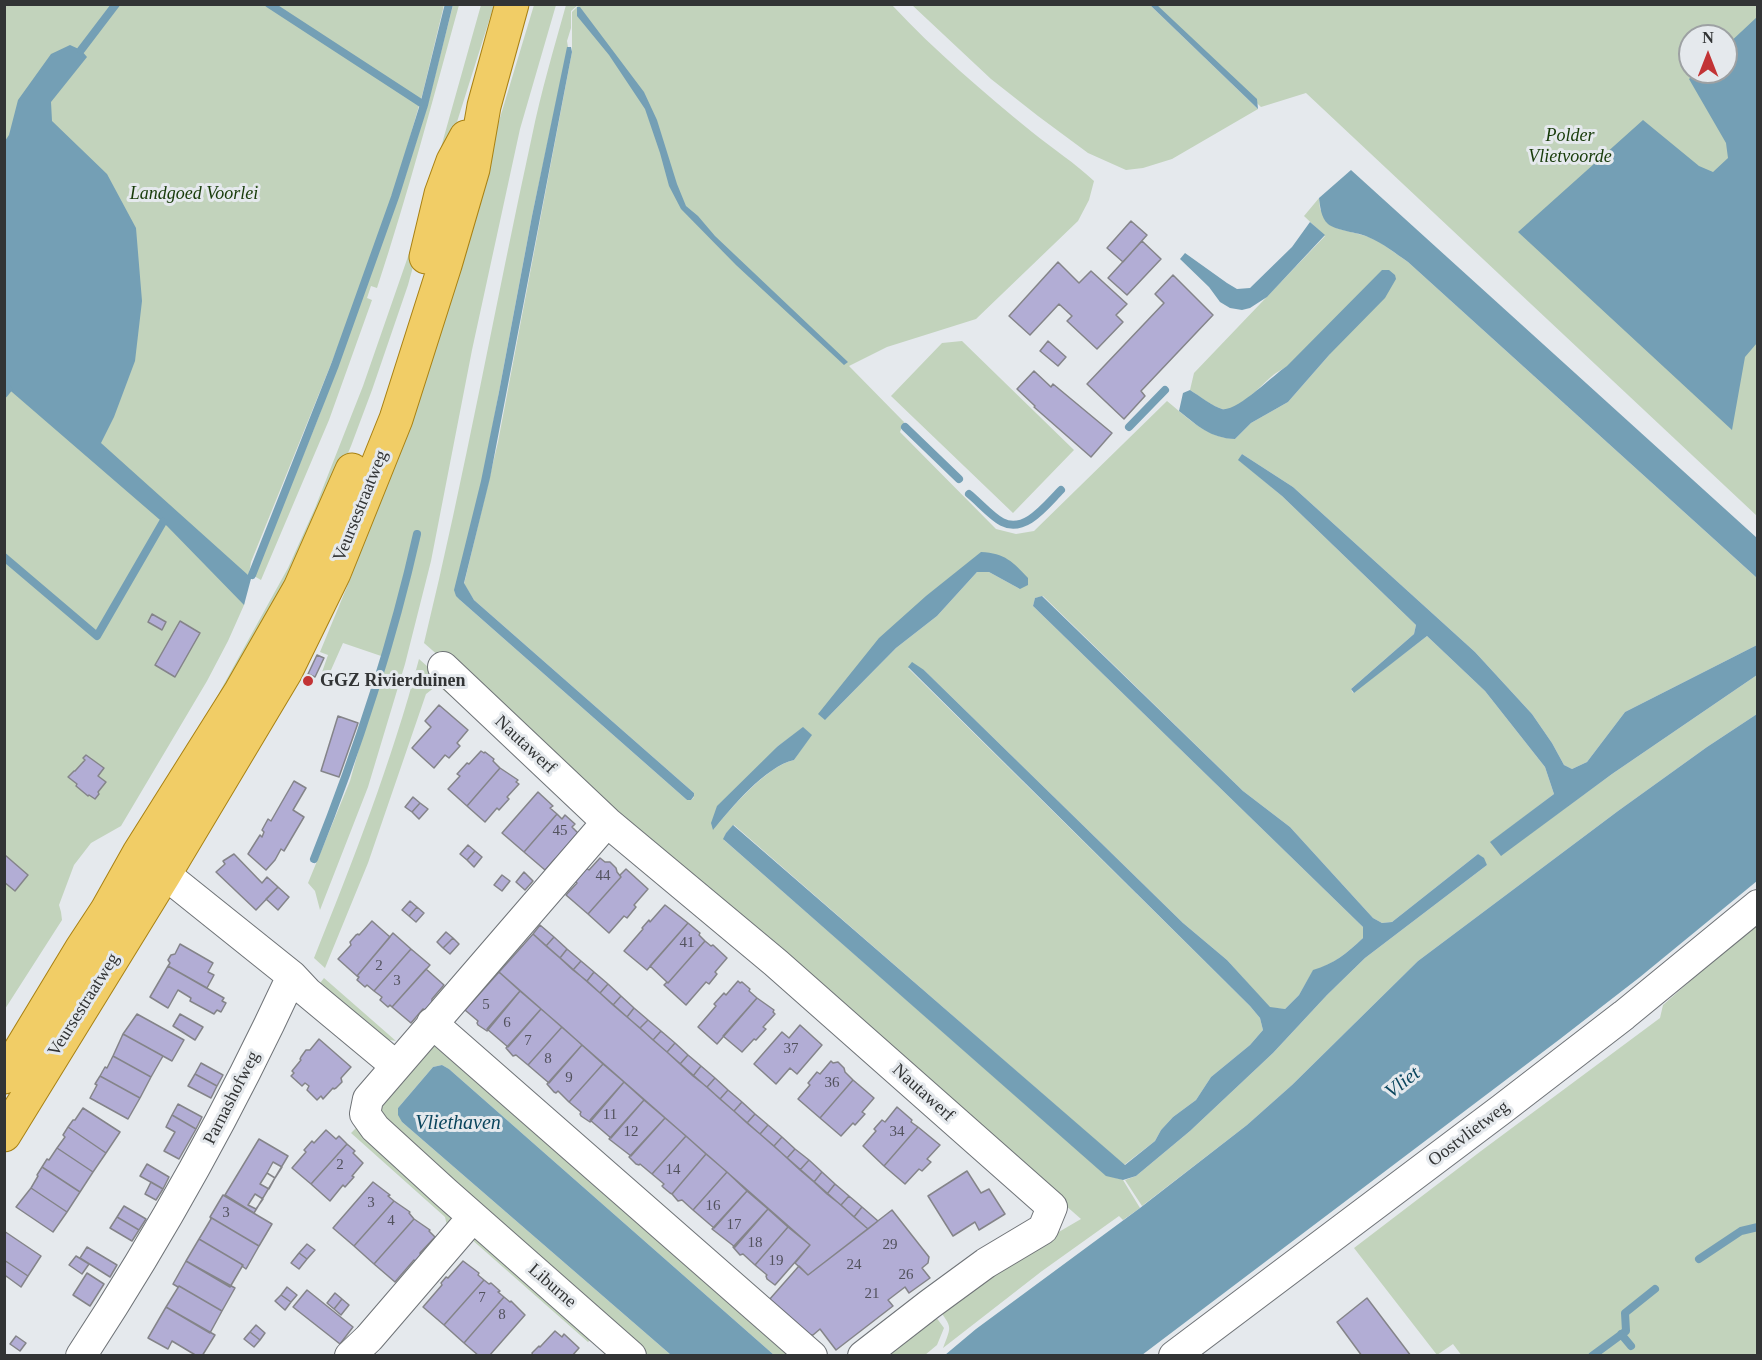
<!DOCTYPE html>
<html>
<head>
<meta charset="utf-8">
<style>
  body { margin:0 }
  #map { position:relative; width:1762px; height:1360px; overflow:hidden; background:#e5e9ed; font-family:"Times New Roman",serif }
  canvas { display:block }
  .frame { position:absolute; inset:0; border:6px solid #323435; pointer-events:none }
  .north { position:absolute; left:1678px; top:24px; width:60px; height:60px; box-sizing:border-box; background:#e5e9ed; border:2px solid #9da1a3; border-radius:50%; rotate:0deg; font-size:16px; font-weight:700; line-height:24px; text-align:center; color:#323435 }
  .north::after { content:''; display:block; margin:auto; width:21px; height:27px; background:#c23335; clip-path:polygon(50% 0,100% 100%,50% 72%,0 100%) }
</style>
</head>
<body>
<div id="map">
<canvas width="1762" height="1360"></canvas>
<div class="frame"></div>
<div class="north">N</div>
</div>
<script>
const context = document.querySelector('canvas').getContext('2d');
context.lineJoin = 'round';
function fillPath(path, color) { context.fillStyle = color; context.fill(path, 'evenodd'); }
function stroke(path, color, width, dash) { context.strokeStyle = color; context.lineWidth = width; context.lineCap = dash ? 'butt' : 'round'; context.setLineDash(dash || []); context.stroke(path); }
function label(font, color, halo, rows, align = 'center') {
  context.font = font + ' "Times New Roman",serif'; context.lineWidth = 6; context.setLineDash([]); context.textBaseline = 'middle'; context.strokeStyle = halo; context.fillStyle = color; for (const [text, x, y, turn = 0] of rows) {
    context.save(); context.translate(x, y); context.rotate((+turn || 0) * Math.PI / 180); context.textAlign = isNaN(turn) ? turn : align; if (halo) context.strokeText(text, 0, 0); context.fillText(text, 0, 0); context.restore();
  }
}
const green = new Path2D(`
  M580,4L892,5C935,51 983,92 1032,132C1053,149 1075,163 1094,181L1089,200L1078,221L976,319L887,347L849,366L904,422L900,432L996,529L1016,534L1034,531L1167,401C1188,418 1207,438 1235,439L1251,423L1288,402L1330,354C1312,359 1292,362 1276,373C1263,382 1240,412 1223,409C1214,408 1198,395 1190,390L1194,373L1325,236L1304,216L1319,198L1320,209L1336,228L1366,236L1378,241L1408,262L1757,578V645L1625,712L1587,762L1572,769L1564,765L1552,743L1532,714L1475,652L1293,487L1242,454L1239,460L1282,496L1416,625L1414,634L1351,689L1353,693L1427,636L1485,691L1545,767L1554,794L1491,842L1501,855L1612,774L1757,675V714L1707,747L1618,811L1418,961L1292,1085L1247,1125L1142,1206L1125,1180L1136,1176L1190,1131L1273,1053L1327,995L1365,958L1487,865L1478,854L1392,922L1382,923L1373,918L1290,827L1243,791L1043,596L1035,598L1033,606L1363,927V938C1347,953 1334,964 1313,971L1299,995L1285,1009L1270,1008L1227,960L1183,923L924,670L908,668L1250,1006L1260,1018L1263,1030L1250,1045L1211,1077L1196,1100L1173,1117L1161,1130L1155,1141L1124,1165L734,825L726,833L724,840L1106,1175L1123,1180L1140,1208L1123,1220L1119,1216L1042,1271L943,1348C952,1325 952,1328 938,1308L992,1271L1081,1219L424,643C465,475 495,305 532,136C541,92 554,48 566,5H578L571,11V28L567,41L568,47L532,216L460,600L687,800H691L694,797V793L474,600L464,584L498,442L572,52V12ZM981,553L1020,589L989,572H977L937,616L896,648L825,720ZM803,728L811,735L794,760C767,766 731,808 714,829L778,746Z
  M4,5H444L423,92L392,199L346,327L251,562L244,605L228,641L207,681L121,826L91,843L74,865L59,905L61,912L62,920L5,1009Z
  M453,5H459C433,99 408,194 377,288L371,286L367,298L372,300L329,420L261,580L254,576L319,416L405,177L427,107Z
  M481,5H494L425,223L408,285L372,390L351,446L323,512L296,572L208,713L288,568L315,508L363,386L420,222Z
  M534,5H556L520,129L472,350L431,561L405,664L368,787L320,910L315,891L308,883L350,781L377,684L387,658L343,643L327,679L321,675L328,655L320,652L351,577L499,121Z
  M912,5H1150L1258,109L1172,159L1143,168L1126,170L1088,153L1038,116L991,79Z
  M1154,5H1757V516L1306,93L1261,107ZM1690,36H1726V72H1690Z
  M962,341L1074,450L1013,513L891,396L942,343Z
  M419,659L485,717L481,722L441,688L435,687L426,694L368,863L325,968L314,958C353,861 392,761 419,659Z
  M1757,922V1355L1462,1356L1453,1344L1437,1355L1354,1248L1481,1151L1660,1018L1663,1005Z
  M324,978L396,1041L384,1039L317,987Z
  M430,1045H438L797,1355H774L449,1069L442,1065L433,1067L398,1108L402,1122L671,1355H644L384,1127L377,1101Z
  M356,1128L448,1207C452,1216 452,1221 448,1230L445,1217L351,1133Z
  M470,1238H475L594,1336L588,1342Z
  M933,1313L944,1328L937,1345L925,1355L878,1356Z`);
const water = new Path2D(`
  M1150,5H1157L1257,99L1258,109Z
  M577,7H580L644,92L657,120L677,184L686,206L698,216L715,236L848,362L844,365L736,265L681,209L669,186L660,153L645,109L609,55L577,16Z
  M1757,17V343L1745,357L1732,430L1518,232L1643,120L1699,166L1713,172L1728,158L1726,143L1689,79L1696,72H1726V46Z
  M70,45L81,50L87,57L51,102L52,121L107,174L136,228L142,301L135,361L114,417L101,443L248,575H252L244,605L167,526L5,386V141L9,135L18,100L51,54Z
  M567,47H571L572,52L490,478L464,583L474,600L694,793V796L691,800H687L460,600L456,596L454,590L481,481L499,392L532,216Z
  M1351,170L1757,538V578L1408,262C1395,253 1383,243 1368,237C1358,232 1336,231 1328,224C1321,218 1320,206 1319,198Z
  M1310,222L1325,235L1267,297L1250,308L1242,310L1230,308L1220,302L1209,287L1180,259L1185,253L1227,283L1237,289L1250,288L1292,247Z
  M1382,270H1389L1395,275L1396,279L1385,298L1330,354L1288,402L1251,423L1235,439C1210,438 1198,426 1179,411L1183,393L1190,390C1198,395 1214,407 1222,409C1237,412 1273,375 1287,366Z
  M1242,454L1293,487L1475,652L1532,714L1552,743L1564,765L1572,769L1587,762L1625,712L1757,645V675L1612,774L1501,856L1490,842L1554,794L1545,767L1485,691L1427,636L1354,693L1351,689L1414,634L1416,625L1282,496L1238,460Z
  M981,552C1005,553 1013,562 1028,578V585L1020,589L989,572H977L937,616L896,648L825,720L818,714L879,638L926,596Z
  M1042,596L1243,791L1290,827L1373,918L1382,923L1392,922L1478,854L1484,858L1487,865L1365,958L1327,995L1273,1053L1190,1131L1136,1176L1123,1180L1106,1176L723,839L726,833L733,825L1125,1165L1155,1141L1161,1130L1173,1117L1196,1100L1211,1077L1250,1045L1263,1030L1260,1018L1250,1006L908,667L912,662L924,670L1183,923L1227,960L1270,1007L1285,1009L1299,995L1313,970C1334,964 1347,953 1363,938V927L1033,606L1035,598Z
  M1757,714V881L1640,977L1560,1039L1142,1355H945L976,1329L1140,1208L1247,1125L1292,1085L1418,961L1618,811L1707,747Z
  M803,727L812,735L794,760C766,766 731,808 713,830L711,823L717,806L778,746Z
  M442,1065L449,1069L774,1355H671L402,1122L398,1115V1108L433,1067Z`);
const stream = new Path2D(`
  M269,4L424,105L449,4
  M81,50L116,4
  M4,394L8,389
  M905,427L959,479
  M1129,427L1165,390
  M969,494C979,502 991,516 1002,522C1025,534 1046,505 1061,490
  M4,557L97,636L163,522
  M252,575L335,365L395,197L424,105
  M314,859C356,754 392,645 417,534
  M1699,1259L1741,1231L1758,1227
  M1621,1334L1631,1346
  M1592,1356L1626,1331L1625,1313L1655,1289`);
const building = new Path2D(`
  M1131,221L1147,235L1123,262L1107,248Z
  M1142,241L1161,259L1127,295L1108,278Z
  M1058,262L1079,283L1091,271L1127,304L1116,315L1123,322L1097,349L1067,321L1072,316L1059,304L1030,335L1009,316Z
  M1173,275L1213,315L1141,391L1145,396L1124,419L1087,384L1164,303L1155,294Z
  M1048,341L1066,357L1058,366L1040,351Z
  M1034,371L1051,387L1053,384L1112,433L1091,457L1034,407L1035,406L1017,389Z
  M152,614L166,622L162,630L148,622Z
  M180,621L200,633L175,677L155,665Z
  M317,655L324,658L315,677L308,674Z
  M439,705L468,730L457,743L460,746L449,758L445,755L434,768L412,748L431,727L425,721Z
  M338,716L358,723L339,777L321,771Z
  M481,751L484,753L485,752L494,759L493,761L500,768L467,806L448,789L460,776L457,774L467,763L469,764Z
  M86,755L104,768L98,776L106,782L98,792L99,794L95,799L89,795L88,796L76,786L77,784L68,777L74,771H75L85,760L83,758Z
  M500,768L518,780L516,782L519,784L507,797L509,799L499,810L497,808L485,822L467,806Z
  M294,781L306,788L293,810L304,817L284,851L281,849L275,860L266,870L248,854L260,835L262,837L264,832L262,830L268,819L271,821Z
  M538,792L553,806L550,808L557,814L524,852L502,833Z
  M413,797L420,803L412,812L405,807Z
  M420,803L428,809L419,819L412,812Z
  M557,814L562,819L565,815L575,824L572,827L578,833L556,860L555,859L545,870L524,852Z
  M468,845L475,851L467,860L460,854Z
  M475,851L482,857L474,867L467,860Z
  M234,854L262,883L267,877L278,887L256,910L216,872L225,864L223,861Z
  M5,855L28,875L15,891L4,882Z
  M600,858L605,862H610L616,868L617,872L621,877L588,914L566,895L577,883L575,881L586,868L589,870Z
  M626,869L648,889L634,905L636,907L627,918L624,916L609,933L588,914L621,877L620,875Z
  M524,872L533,881L525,890L516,882Z
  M502,875L510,881L502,891L494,885Z
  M278,887L289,897L278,910L266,899Z
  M410,901L417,907L409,916L402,910Z
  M665,905L688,923L647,970L624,951L643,929L642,928L649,920L650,922Z
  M417,907L424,913L416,922L409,916Z
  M372,921L390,937L357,976L338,959L351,945L350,942L356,935L358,934L359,935Z
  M688,923L700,933L699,935L705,941L668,983L650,966Z
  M540,925L554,937L546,946L533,934Z
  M446,932L453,938L443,948L437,942Z
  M393,933L411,949L374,991L367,985L365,987L357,980L359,977L357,976Z
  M533,934L760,1134L868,1229L808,1275L795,1263L810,1245L499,972Z
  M554,937L567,949L560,958L546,946Z
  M453,938L459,944L450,954L443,948Z
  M705,941L711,946L713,945L727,958L715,972L717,974L709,984L706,982L686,1005L664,985L667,982L668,983Z
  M180,944L213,963L208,972L214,975L207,988L168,966L170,963L168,960L171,955L175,954Z
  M411,949L430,965L392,1007L390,1005L388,1007L380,1000L382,997L374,991Z
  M567,949L581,961L573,970L560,958Z
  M581,961L594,972L587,981L573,970Z
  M168,966L224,998L222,1001L226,1003L221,1012L217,1010L214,1014L190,1001L191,998L178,990L168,1008L150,997Z
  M426,969L444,985L432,999V1003L427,1009L425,1010L423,1009L411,1023L392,1007Z
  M499,972L520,991L487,1031L478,1025L477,1023L478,1021L465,1010Z
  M594,972L608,984L600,993L587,981Z
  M738,981L740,983L742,982L750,989L749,991L757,998L717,1044L698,1027L716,1006L714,1004L724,993L726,995Z
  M608,984L621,996L613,1005L600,993Z
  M520,991L541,1009L508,1047L487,1029Z
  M621,996L634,1008L627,1017L613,1005Z
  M757,998L774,1010L773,1012L775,1014L763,1027L766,1029L756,1040L754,1039L742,1052L723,1036Z
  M634,1008L648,1020L640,1028L627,1017Z
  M541,1009L562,1027L528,1065L516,1055L513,1056L506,1048Z
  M137,1014L184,1040L172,1061L123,1034Z
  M180,1014L203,1027L195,1040L173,1026Z
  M648,1020L661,1031L653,1040L640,1028Z
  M800,1025L822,1045L797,1074L790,1068L776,1084L754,1064L782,1032L789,1038Z
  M562,1027L582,1045L549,1083L528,1065Z
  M661,1031L675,1043L667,1052L653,1040Z
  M123,1034L163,1056L151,1077L113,1056Z
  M319,1039L351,1067L341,1078L342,1082L336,1088L334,1089L333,1088L323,1099L321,1096L317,1100L307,1090L309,1086L305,1083L302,1086L291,1076L294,1073L292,1071L301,1060L300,1059L301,1057L306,1050H310Z
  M675,1043L688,1055L680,1064L667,1052Z
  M582,1045L603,1064L569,1102L558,1091L556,1093L554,1092L547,1084Z
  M688,1055L701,1066L693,1076L680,1064Z
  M113,1056L151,1077L140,1098L100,1076L105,1067L107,1068Z
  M831,1061L833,1063L838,1062L844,1068L845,1072L853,1080L820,1118L798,1099L810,1085L808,1083L817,1072L820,1074Z
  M201,1063L223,1075L217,1086L195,1074Z
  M603,1064L624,1082L590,1122L581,1116L580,1114L581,1112L569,1102Z
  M701,1066L715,1078L707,1087L693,1076Z
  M195,1074L217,1086L211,1098L188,1086Z
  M100,1076L140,1098L128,1119L90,1098L97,1085L95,1084Z
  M715,1078L728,1090L720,1099L707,1087Z
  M853,1080L874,1098L862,1112L865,1114L855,1125L853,1123L841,1136L820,1118Z
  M624,1082L644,1100L611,1138L590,1120Z
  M728,1090L742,1102L734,1111L720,1099Z
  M644,1100L665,1118L631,1156L609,1139Z
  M742,1102L755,1114L747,1123L734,1111Z
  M178,1104L202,1117L196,1129L172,1115Z
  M897,1107L912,1120L911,1122L918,1127L884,1166L863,1146L876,1131L874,1129L882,1120L885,1122Z
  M83,1108L120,1132L106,1153L68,1127L73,1120H75Z
  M755,1114L768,1125L760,1134L747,1123Z
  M172,1115L196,1129L179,1159L164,1151L175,1132L166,1127Z
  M665,1118L686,1136L652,1174L640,1164L639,1165L636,1164L629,1157Z
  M768,1125L782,1137L774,1146L760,1134Z
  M68,1127L106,1153L93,1172L57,1148L65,1137L63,1135Z
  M918,1127L940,1145L927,1159L931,1162L922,1171L919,1169L905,1184L884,1166Z
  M326,1130L336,1139L339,1136L347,1144L311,1184L292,1168L306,1152L304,1150L312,1141L314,1143Z
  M686,1136L706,1154L672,1194L670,1193L664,1188L662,1186L664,1184L652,1174Z
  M782,1137L795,1149L787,1158L774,1146Z
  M259,1139L288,1156L254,1213L225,1195Z
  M347,1144L355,1151L353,1153L363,1163L352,1176L354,1177L345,1187L343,1185L330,1201L311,1184Z
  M57,1148L93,1172L80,1192L42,1167L47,1159L49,1160Z
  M795,1149L809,1160L800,1170L787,1158Z
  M706,1154L727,1172L693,1210L682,1200L678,1201L672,1194Z
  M809,1160L822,1172L814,1182L800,1170Z
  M273,1162L282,1167L275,1178L267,1173Z
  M147,1164L169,1177L163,1189L140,1176Z
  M42,1167L80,1192L67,1212L31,1188L38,1176L37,1175Z
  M967,1171L981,1193L989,1189L1005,1214L979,1230L975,1222L953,1236L928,1196Z
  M727,1172L747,1191L714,1228L693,1210Z
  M822,1172L835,1184L827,1194L814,1182Z
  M267,1173L275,1178L269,1189L260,1184Z
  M151,1182L163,1189L156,1200L145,1194Z
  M373,1182L390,1195L388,1196L394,1201L354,1246L333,1228Z
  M835,1184L849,1196L841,1205L827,1194Z
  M31,1188L67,1212L53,1232L16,1207Z
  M747,1191L768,1209L735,1247L712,1229Z
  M255,1194L263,1199L256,1209L248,1205Z
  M223,1195L272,1224L259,1246L210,1217Z
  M849,1196L862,1207L854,1217L841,1205Z
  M394,1201L410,1212L409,1213L414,1219L374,1264L354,1246Z
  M124,1206L146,1219L139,1230L117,1217Z
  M862,1207L878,1221L868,1229L854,1217Z
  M768,1209L788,1227L755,1265L743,1254L740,1255L733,1247Z
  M892,1210L929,1257L928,1263L922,1268L930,1278L909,1293L905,1287L888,1300L893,1306L836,1350L820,1329L813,1335H809L769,1300L799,1266L808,1275Z
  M117,1217L139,1230L132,1241L110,1228Z
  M210,1217L259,1246L246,1269L242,1266L243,1265L199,1239L211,1219Z
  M414,1219L430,1230L429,1231L435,1237L420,1253L421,1256L416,1262L414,1260L395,1282L374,1264Z
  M788,1227L810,1245L775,1285L767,1279L766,1276L767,1275L755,1265Z
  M4,1231L41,1256L28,1276L4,1260Z
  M199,1239L243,1265L230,1287L186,1261Z
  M307,1244L315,1250L307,1259L299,1253Z
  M87,1247L117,1265L110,1277L80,1258Z
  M299,1253L307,1259L299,1269L291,1263Z
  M76,1256L89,1264L82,1274L69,1265Z
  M4,1260L28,1276L21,1287L6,1276L4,1279Z
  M186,1261L235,1288L222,1311L179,1286L178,1287L173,1284Z
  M463,1261L479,1273L478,1275L484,1280L444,1325L423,1307L442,1285L441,1283L446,1277L448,1278Z
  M87,1273L104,1284L90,1306L73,1295Z
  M484,1280L489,1284L491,1283L500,1291L498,1292L504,1297L464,1343L444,1325Z
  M179,1286L222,1311L210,1333L166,1307Z
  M287,1287L297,1295L291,1302L281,1295Z
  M307,1290L353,1327L340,1344L293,1307Z
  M335,1293L342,1299L334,1309L327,1303Z
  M281,1295L291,1302L285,1310L275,1301Z
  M504,1297L510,1302L511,1301L525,1315L489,1356H479L464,1343Z
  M1367,1298L1411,1356H1362L1337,1322Z
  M342,1299L349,1305L341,1315L334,1309Z
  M166,1307L215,1335L202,1356H197L172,1341L168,1349L148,1338Z
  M256,1325L265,1333L260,1340L250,1332Z
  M555,1331L562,1337L564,1334L579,1348L572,1356H533L532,1353L539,1346L540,1347Z
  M250,1332L260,1340L254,1347L244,1339Z
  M16,1336L26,1343L20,1351L10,1344Z`);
const minor = new Path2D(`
  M443,667L607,822
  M146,859L292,976L307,992L396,1066
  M432,1023L812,1356
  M81,1356C161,1234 231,1108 292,976
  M350,1356L369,1338L473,1217
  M631,1356L445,1192L375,1128L365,1114L368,1099L607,822L776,963L1052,1207L1043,1229L986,1263L930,1304L863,1356
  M1174,1356L1502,1109L1624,1015L1758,905`);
const major = new Path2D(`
  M426,257L441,194L453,161L466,137
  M4,1077L82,948L107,910L139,853L241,691L300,588L352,470
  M4,1135L164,875L286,671L334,573L396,419L445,265L473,169L484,106L512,4`);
const markers = [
  [308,681,6,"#c23335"]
];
const numberNames = [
  ["45",560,831],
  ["44",603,876],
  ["41",687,943],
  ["2",379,966],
  ["3",397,981],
  ["5",486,1005],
  ["6",507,1023],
  ["7",528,1041],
  ["37",791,1049],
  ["8",548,1059],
  ["9",569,1078],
  ["36",832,1083],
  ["11",610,1115],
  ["12",631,1132],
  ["34",897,1132],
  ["2",340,1165],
  ["14",673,1170],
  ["3",371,1203],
  ["16",713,1206],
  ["3",226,1213],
  ["4",391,1221],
  ["17",734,1225],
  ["18",755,1243],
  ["29",890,1245],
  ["19",776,1261],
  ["24",854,1265],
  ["26",906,1275],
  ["21",872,1294],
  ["7",482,1298],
  ["8",502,1315]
];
const parkNames = [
  ["Polder",1570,136],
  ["Vlietvoorde",1570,157],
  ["Landgoed Voorlei",194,194]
];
const streetNames = [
  ["Veursestraatweg",361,506,-68],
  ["Nautawerf",525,745,43],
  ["Veursestraatweg",84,1005,-58],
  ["Nautawerf",923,1093,42],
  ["Parnashofweg",232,1098,-63],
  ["Oostvlietweg",1469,1134,-37],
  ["Liburne",552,1286,41]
];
const poiNames = [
  ["GGZ Rivierduinen",320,681]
];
const waterNames = [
  ["Vliet",1403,1083,-38],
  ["Vliethaven",458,1124]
];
fillPath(green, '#c2d3bc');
fillPath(water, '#749fb5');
stroke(stream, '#749fb5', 8);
fillPath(building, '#b2add5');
stroke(building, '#848489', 1.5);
stroke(minor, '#6f7377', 32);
stroke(major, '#a88113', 35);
stroke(minor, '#fff', 30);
stroke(major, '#f1cd66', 33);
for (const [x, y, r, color] of markers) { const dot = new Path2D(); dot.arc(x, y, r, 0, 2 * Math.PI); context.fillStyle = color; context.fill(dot); stroke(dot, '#e5e9ed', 2); }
label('15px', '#52525d', null, numberNames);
label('italic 18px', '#173b09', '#e5e9ed', parkNames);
label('18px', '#323435', '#e5e9ed', streetNames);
label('bold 18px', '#323435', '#e5e9ed', poiNames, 'left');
label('italic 20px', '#0a455d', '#e5e9ed', waterNames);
</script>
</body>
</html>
